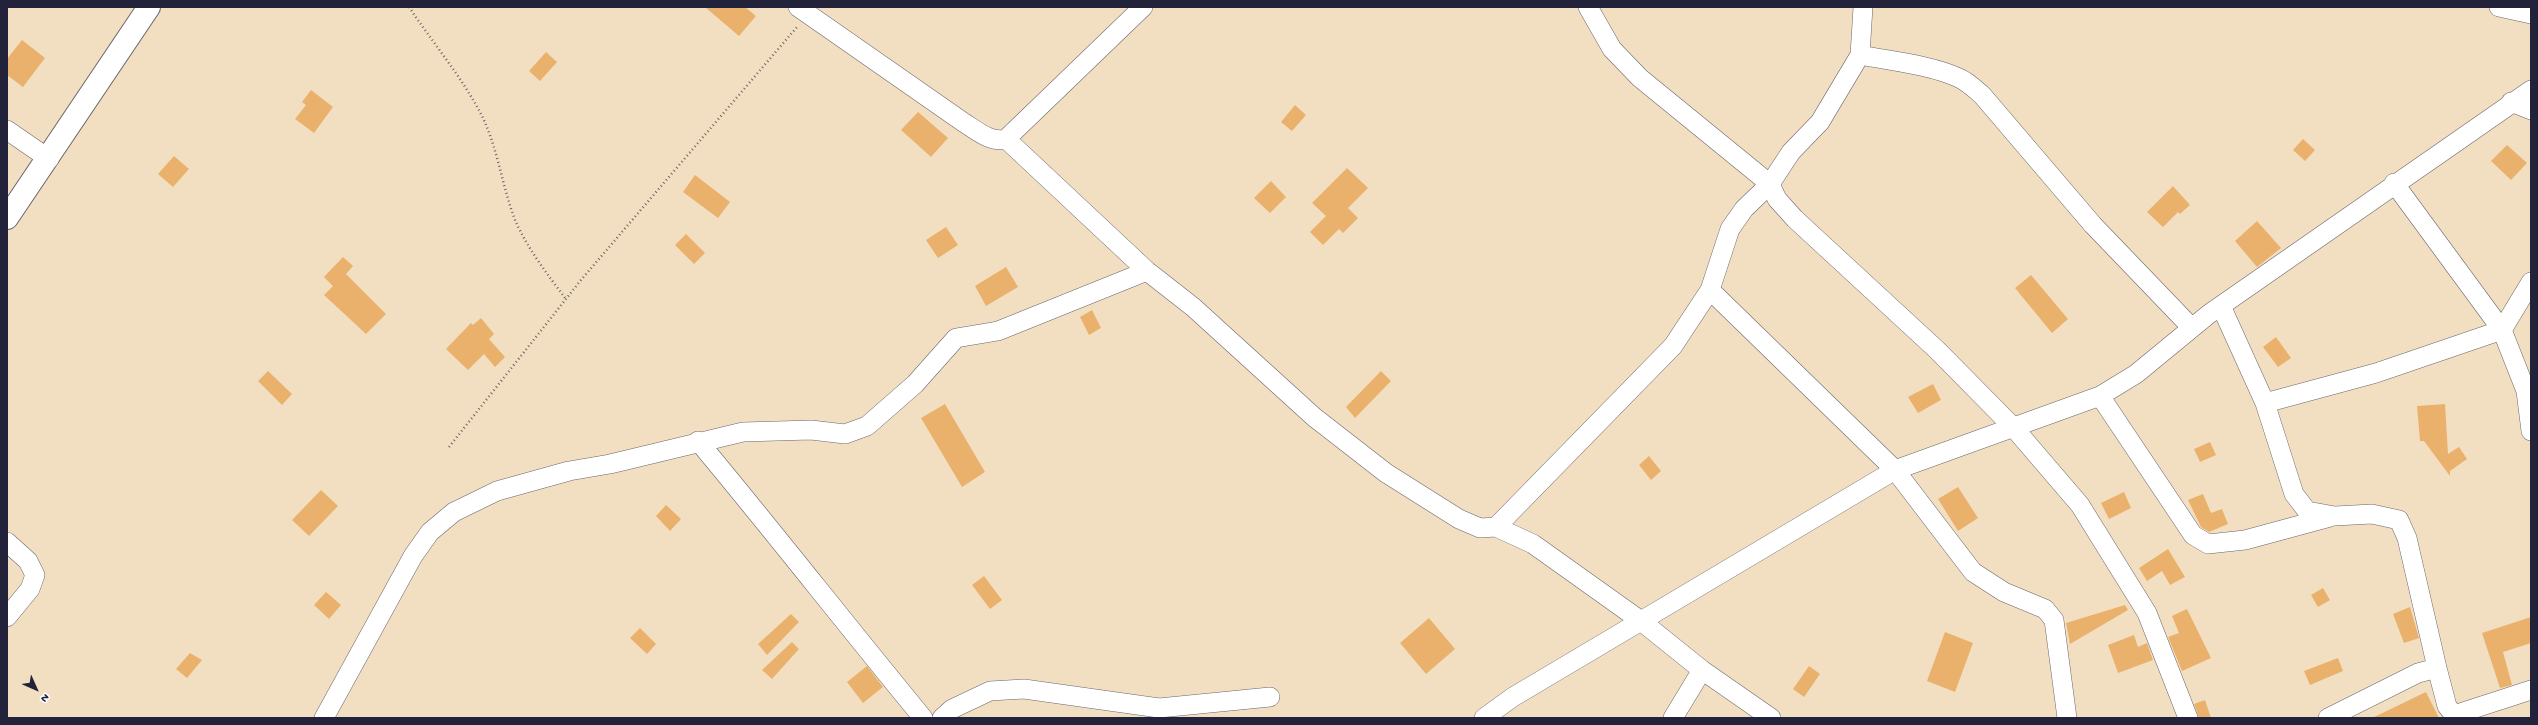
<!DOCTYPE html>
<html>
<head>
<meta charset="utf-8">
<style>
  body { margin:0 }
  #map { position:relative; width:2538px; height:725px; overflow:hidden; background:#f2dfc1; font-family:"Gochi Hand",sans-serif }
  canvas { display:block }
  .frame { position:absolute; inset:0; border:8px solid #22223b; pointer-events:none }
  .north { position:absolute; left:16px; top:669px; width:40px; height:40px; -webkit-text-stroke:3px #fff; paint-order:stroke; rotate:135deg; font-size:11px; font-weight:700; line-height:16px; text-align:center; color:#22223b }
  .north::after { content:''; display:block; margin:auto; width:14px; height:18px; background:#22223b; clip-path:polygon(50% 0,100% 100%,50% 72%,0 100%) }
</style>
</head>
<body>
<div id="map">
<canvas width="2538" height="725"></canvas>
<div class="frame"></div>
<div class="north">N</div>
</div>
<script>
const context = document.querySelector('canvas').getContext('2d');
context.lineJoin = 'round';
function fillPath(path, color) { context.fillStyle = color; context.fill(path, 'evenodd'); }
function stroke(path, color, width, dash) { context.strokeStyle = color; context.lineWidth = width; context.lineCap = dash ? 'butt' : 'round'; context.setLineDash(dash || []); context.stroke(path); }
const building = new Path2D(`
  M705,7H745L756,16L739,36Z
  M22,40L45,58L23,87L7,75V59Z
  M546,52L557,62L540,81L529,71Z
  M311,90L333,107L314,133L295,119L306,105L302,102Z
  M1295,105L1306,115L1292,131L1281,122Z
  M918,112L948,138L931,157L901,130Z
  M2303,139L2315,150L2305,161L2293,150Z
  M2507,145L2527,163L2511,180L2491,161Z
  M174,156L189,169L173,187L158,174Z
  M1347,168L1368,188L1348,208L1358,218L1343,233L1339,229L1323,245L1310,232L1326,216L1312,203Z
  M695,175L730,202L718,218L683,192Z
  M1271,181L1286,197L1270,213L1254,198Z
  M2173,186L2190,205L2180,214L2178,212L2163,227L2147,212Z
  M2257,221L2281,248L2257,267L2235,241Z
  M946,227L958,245L938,258L926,240Z
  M686,234L705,253L694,264L675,245Z
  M343,257L353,266L346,274L386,314L366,334L324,295L333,286L324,277Z
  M1006,267L1018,287L986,306L975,286Z
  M2031,275L2068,319L2052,333L2015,288Z
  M1092,310L1101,328L1089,335L1080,317Z
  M481,318L494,334L489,339L505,357L495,367L484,354L468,370L446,349L471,323L473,325Z
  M2276,337L2291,358L2278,367L2263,347Z
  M268,371L292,394L282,405L258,381Z
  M1381,371L1391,381L1355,418L1346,407Z
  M1933,384L1941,400L1918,413L1908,397Z
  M945,404L985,472L962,487L921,418Z
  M2445,404L2448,454L2459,447L2467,459L2450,471V476L2424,441H2420L2417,406Z
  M2210,442L2216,455L2200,462L2194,449Z
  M1649,456L1661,471L1651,480L1639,465Z
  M1958,487L1978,518L1958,531L1938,499Z
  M321,490L338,506L309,536L292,520Z
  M2124,492L2131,508L2109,519L2101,503Z
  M2203,494L2211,513L2222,509L2228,524L2209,532L2201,527L2188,500Z
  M666,505L681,519L670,531L656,516Z
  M2168,549L2185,577L2170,585L2162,571L2147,581L2139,568Z
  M984,576L1002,600L990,609L972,585Z
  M2323,588L2330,600L2318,607L2311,595Z
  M326,592L341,605L329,619L314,605Z
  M2125,605L2128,610L2070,644L2066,623Z
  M2410,607L2419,638L2404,643L2393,614Z
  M2187,609L2211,658L2182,671L2168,637L2179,633L2172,616Z
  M791,614L799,622L767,655L758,644Z
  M2531,617V643L2503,652L2512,685L2500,688L2482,633Z
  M1429,618L1455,649L1426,674L1400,643Z
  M640,628L656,644L647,654L630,638Z
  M1945,632L1973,643L1955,692L1927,681Z
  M2134,635L2138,647L2147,643L2153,660L2118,673L2108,645Z
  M792,642L799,649L772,679L762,670Z
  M190,653L202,660L187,678L176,669Z
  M2338,658L2343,671L2310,685L2304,671Z
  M867,666L883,687L863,703L847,682Z
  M1809,666L1820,674L1804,697L1793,689Z
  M2426,692L2439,718H2372Z
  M2205,700L2211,718H2199L2194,704Z`);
const path = new Path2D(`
  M409,7C433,43 462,77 482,116C498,149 502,186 515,220C526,246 549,277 566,299
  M449,447L581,280L797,27`);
const street = new Path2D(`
  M798,7L963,122C976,130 990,143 1006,139L1143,7
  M1863,7L1860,55C1890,61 1932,65 1959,78C1968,82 1975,89 1982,95L2093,225L2192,328
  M2499,7L2531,14
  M1860,55L1820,122L1791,152L1770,184L1777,199L1795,219L1937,350L2014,428L2080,505L2147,613L2188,718
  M2511,102L2531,110
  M7,130L49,159
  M1006,139L1147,271L1193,307L1314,417L1386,473L1459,519L1480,528L1496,527L1533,544L1641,621L1895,470L2100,396L2136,374L2209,314L2531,90
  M2394,183L2502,330L2526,391L2531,431
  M1710,290L1895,470L1973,572L2004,592L2045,609L2054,620L2067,718
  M2221,306L2265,403L2376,373L2502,330L2531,282
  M2100,396L2193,535L2208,544L2245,540L2330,517
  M2265,403L2294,494L2307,511L2335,516L2372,514L2399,520L2407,538L2437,668
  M698,441C774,532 847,626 923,718
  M1496,527L1673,346L1710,290L1730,229L1744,209L1770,184L1640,78L1612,49L1588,7
  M7,542L28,561L35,575L30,589L7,617
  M324,718L413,556L430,532L454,512L497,491L569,471L610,464L743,432L811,430L845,434L867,426L915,384L956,338L998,331L1147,271
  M942,718L952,709L990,691L1024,689L1159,708L1270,697
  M1484,718L1513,697L1641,621L1702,670L1771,718
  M1673,718L1702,670
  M2328,718L2418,673L2437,668L2447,706L2454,715L2531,690`);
const secondary = new Path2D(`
  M7,218L149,7`);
fillPath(building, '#eab16c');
stroke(street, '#6b646a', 20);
stroke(secondary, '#6b646a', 24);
stroke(path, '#6b646a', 2.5, [1, 3]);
stroke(street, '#fff', 19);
stroke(secondary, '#fff', 22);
</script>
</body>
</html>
